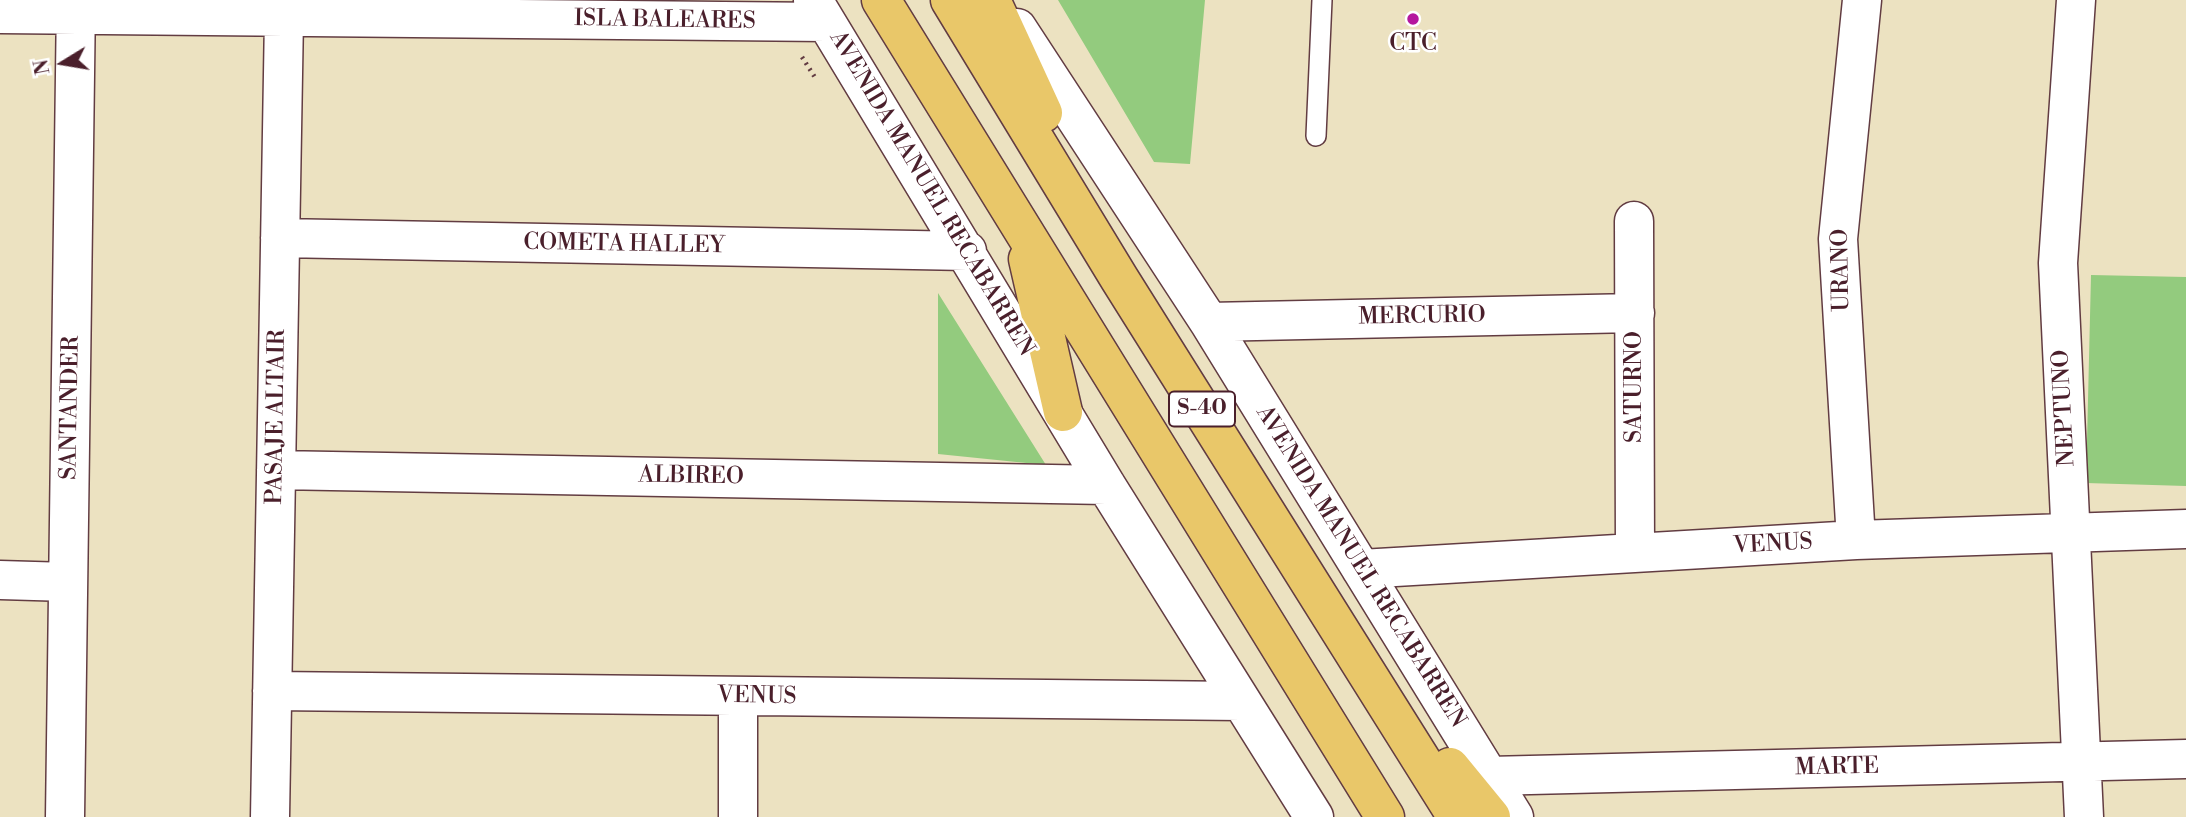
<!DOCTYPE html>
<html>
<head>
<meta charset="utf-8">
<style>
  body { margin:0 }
  #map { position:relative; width:2186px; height:817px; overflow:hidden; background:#ece2c1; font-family:"Libre Bodoni",serif }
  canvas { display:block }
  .north { position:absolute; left:28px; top:28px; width:70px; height:70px; -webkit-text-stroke:5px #fff; paint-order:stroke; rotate:259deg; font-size:19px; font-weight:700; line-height:28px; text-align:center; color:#4a1f2b }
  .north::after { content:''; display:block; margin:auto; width:24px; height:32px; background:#4a1f2b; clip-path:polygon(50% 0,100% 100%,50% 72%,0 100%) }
</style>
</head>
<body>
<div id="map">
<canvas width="2186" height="817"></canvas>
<div class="north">N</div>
</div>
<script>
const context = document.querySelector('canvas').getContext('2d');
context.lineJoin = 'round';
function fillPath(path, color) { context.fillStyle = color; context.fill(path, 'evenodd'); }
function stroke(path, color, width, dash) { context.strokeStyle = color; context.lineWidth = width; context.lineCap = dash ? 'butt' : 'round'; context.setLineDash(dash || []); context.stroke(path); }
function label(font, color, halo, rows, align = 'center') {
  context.font = font + ' "Libre Bodoni",serif'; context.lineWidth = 5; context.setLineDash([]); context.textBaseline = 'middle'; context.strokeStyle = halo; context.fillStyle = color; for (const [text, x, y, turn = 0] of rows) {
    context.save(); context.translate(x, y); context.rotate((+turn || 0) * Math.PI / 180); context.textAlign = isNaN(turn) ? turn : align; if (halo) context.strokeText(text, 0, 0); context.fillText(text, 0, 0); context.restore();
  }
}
const green = new Path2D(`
  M1058,0H1205L1190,164L1154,162Z
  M2091,275L2186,277V486L2086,483Z
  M938,293L1046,465L938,454Z`);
const path = new Path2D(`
  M802,57L816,79`);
const lane = new Path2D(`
  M1316,136L1322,0`);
const street = new Path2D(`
  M813,0L1106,485L1314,817
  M2076,0L2058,263L2084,817
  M0,14L826,22
  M1017,28L1209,322L1514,817
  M1634,221L1635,553
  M280,238L967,251
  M1209,322L1635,313
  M276,470L1106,485
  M1856,540L1838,239L1862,0
  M1361,569L1856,540L2186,529
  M0,580L68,582
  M272,691L1241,701
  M738,697V817
  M1489,776L2186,759
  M65,817L76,0
  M270,817L284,17`);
const primary = new Path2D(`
  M881,0L1385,817
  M950,0L1119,278L1457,817
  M991,0L1043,113
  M1028,259L1063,412
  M1450,767L1491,817`);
const markers = [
  [1413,19,7,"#b5179e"]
];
const shields = [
  [1202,409,66]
];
const shieldNames = [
  ["S-40",1202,409]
];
const streetNames = [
  ["ISLA BALEARES",665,21,1],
  ["AVENIDA MANUEL RECABARREN",931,194,59],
  ["COMETA HALLEY",624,245,1],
  ["URANO",1842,270,-91],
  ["MERCURIO",1422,317,-1],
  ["SATURNO",1635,387,-90],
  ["SANTANDER",71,408,-89],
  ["NEPTUNO",2065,408,-93],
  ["PASAJE ALTAIR",277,417,-89],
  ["ALBIREO",691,477,1],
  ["VENUS",1773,545,-3],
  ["AVENIDA MANUEL RECABARREN",1360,567,58],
  ["VENUS",757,697,1],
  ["MARTE",1837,768,-1]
];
const poiNames = [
  ["CTC",1413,44]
];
fillPath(green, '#93cb7e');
stroke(lane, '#623c42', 22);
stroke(street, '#623c42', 41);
stroke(primary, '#623c42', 41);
stroke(path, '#623c42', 4.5, [2, 5]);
stroke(lane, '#fff', 19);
stroke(street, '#fff', 38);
stroke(primary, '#e9c769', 38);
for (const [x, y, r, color] of markers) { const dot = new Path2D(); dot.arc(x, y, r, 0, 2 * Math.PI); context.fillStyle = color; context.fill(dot); stroke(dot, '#fff', 2.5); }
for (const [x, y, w] of shields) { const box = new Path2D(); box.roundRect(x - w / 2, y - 17.5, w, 35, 5); context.fillStyle = '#fff'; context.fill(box); stroke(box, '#4a1f2b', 2); }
label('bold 21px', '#4a1f2b', null, shieldNames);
label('23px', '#4a1f2b', '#fff', streetNames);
label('23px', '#4a1f2b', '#fff', poiNames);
</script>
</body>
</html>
